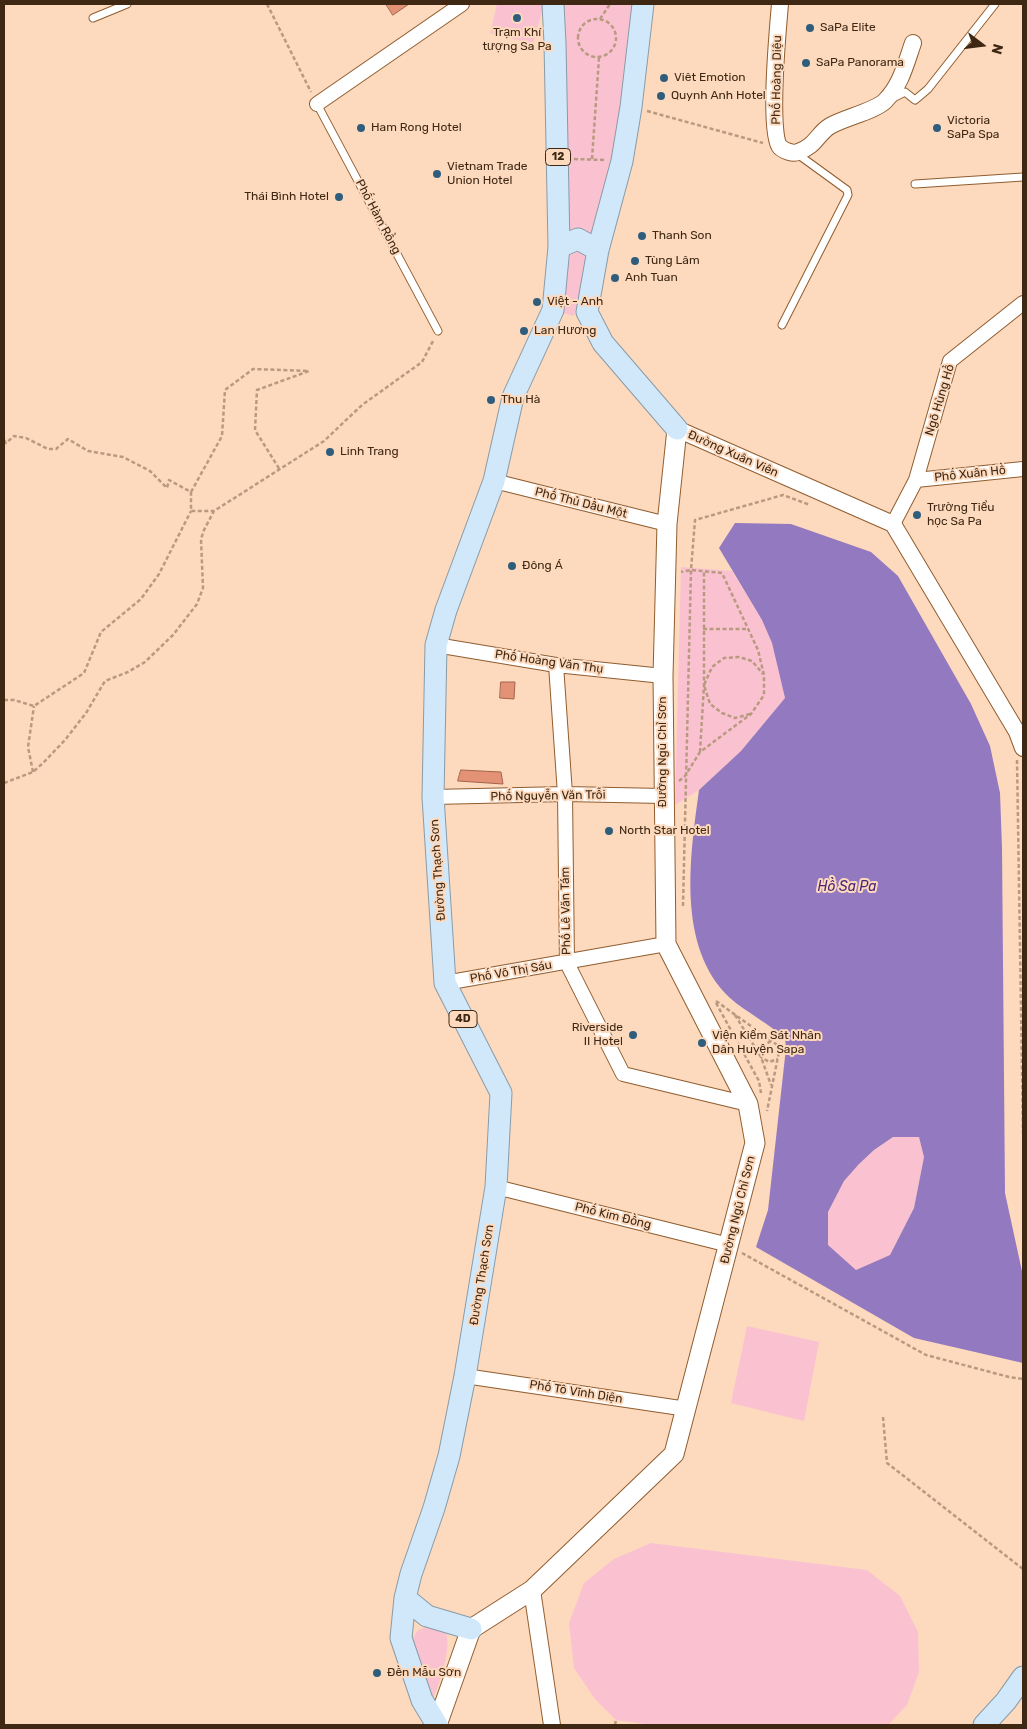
<!DOCTYPE html>
<html>
<head>
<meta charset="utf-8">
<style>
  body { margin:0 }
  #map { position:relative; width:1027px; height:1729px; overflow:hidden; background:#fdd9bd; font-family:Rubik,sans-serif }
  canvas { display:block }
  .frame { position:absolute; inset:0; border:5px solid #3e2814; pointer-events:none }
  .north { position:absolute; left:957px; top:20px; width:50px; height:50px; -webkit-text-stroke:4px #fdd9bd; paint-order:stroke; rotate:105deg; font-size:14px; font-weight:700; line-height:20px; text-align:center; color:#3e2814 }
  .north::after { content:''; display:block; margin:auto; width:18px; height:22px; background:#3e2814; clip-path:polygon(50% 0,100% 100%,50% 72%,0 100%) }
</style>
</head>
<body>
<div id="map">
<canvas width="1027" height="1729"></canvas>
<div class="frame"></div>
<div class="north">N</div>
</div>
<script>
const context = document.querySelector('canvas').getContext('2d');
context.lineJoin = 'round';
function fillPath(path, color) { context.fillStyle = color; context.fill(path, 'evenodd'); }
function stroke(path, color, width, dash) { context.strokeStyle = color; context.lineWidth = width; context.lineCap = dash ? 'butt' : 'round'; context.setLineDash(dash || []); context.stroke(path); }
function label(font, color, halo, rows, align = 'center') {
  context.font = font + ' Rubik,sans-serif'; context.lineWidth = 4; context.setLineDash([]); context.textBaseline = 'middle'; context.strokeStyle = halo; context.fillStyle = color; for (const [text, x, y, turn = 0] of rows) {
    context.save(); context.translate(x, y); context.rotate((+turn || 0) * Math.PI / 180); context.textAlign = isNaN(turn) ? turn : align; if (halo) context.strokeText(text, 0, 0); context.fillText(text, 0, 0); context.restore();
  }
}
const green = new Path2D(`
  M497,4H544L533,44L490,33Z
  M558,4H637L614,166L597,223L591,233H580L568,230Z
  M582,250L588,262L574,316L559,312L570,255Z
  M681,567L732,571L762,620L772,643L785,698L741,751L699,790L675,805Z
  M893,1137H919L924,1157L914,1208L890,1255L856,1270L828,1245V1212L844,1181L859,1164L874,1150Z
  M747,1326L819,1342L804,1421L731,1403Z
  M651,1543L867,1570L900,1596L918,1632L919,1672L907,1705L888,1725H652L616,1720L595,1699L574,1668L569,1623L584,1583L614,1559Z
  M433,1625L446,1633C451,1649 441,1680 434,1696L430,1697L426,1690L413,1638L418,1630Z`);
const water = new Path2D(`
  M735,523L791,524L871,552L898,576L971,704L990,746L1000,793L1002,848L1005,1193L1023,1276V1363L914,1338L756,1247L768,1210L786,1048L785,1039C769,1023 747,1013 730,998C676,947 690,856 699,790L741,751L785,698L772,643L762,620L719,548ZM893,1137H919L924,1157L914,1208L890,1255L856,1270L828,1245V1212L844,1181L859,1164L874,1150Z`);
const building = new Path2D(`
  M386,4H409L393,15Z
  M501,682H515L514,699L500,698Z
  M461,770L501,772L503,784L458,781Z`);
const path = new Path2D(`
  M267,4L311,92
  M578 38a19 19 0 1 1 38 0a19 19 0 1 1-38 0Z
  M600,19L610,4
  M647,111L763,143
  M574,159L604,160
  M592,159L599,58
  M4,440L6,443L14,436L26,438L48,449H56L68,439L88,451L123,457L150,471L167,488L169,480L191,492V511H214
  M191,492L222,436L225,390L253,369L309,371L257,390L255,430L280,470
  M703,629H748
  M4,700H14L34,706L84,673L101,632L141,599L159,574L191,511
  M750,714L735,718L722,713L710,704L704,685L712,667L724,658L739,657L752,661L763,674
  M700,752L704,685V571
  M1017,760L1023,1133
  M33,772L28,747L34,706
  M679,781L685,776L700,752L751,714L764,695V675L758,650L722,573L691,570L681,572
  M4,783L33,772L43,763L65,740L86,713L105,681L128,672L145,662L173,635L197,604L203,588L201,539L204,530L214,511L324,441L362,405L422,362L434,339
  M683,906L691,570L695,520L783,495L810,505
  M716,1001L780,1047L767,1111
  M716,1003L759,1081L761,1093
  M735,1015L761,1057L771,1085
  M771,1041L761,1047V1057L769,1062L778,1059
  M742,1253L926,1355L1009,1377L1023,1379
  M883,1417L887,1463L1023,1569
  M615,1725L616,1720`);
const service = new Path2D(`
  M93,18L127,4
  M893,98L905,92L915,100L928,89L995,4
  M317,104L438,331
  M915,184L1023,177
  M782,325L848,195L847,190L796,153`);
const minor = new Path2D(`
  M317,104L462,4
  M916,480L1023,469
  M494,481L667,524
  M893,524L916,480L950,361L1023,303
  M436,645L556,665L663,676
  M556,665L565,794L567,963L623,1074L748,1104
  M433,797L565,794L663,796
  M445,983L666,944
  M496,1187L729,1245
  M465,1376L687,1409`);
const tertiary = new Path2D(`
  M780,4C778,27 768,134 780,147C784,151 793,154 798,152C816,146 817,134 830,126C843,118 875,111 885,101C901,85 906,63 913,43
  M677,429L893,524L1017,732L1023,748
  M532,1590L552,1725`);
const secondary = new Path2D(`
  M437,1725L471,1629L532,1590L674,1454L755,1143L748,1104L666,944L663,676L667,524L677,429`);
const primary = new Path2D(`
  M643,4L631,107L622,161L598,250L587,312L603,343L677,429
  M559,247L578,239L598,250
  M405,1598L427,1616L471,1629
  M437,1725L422,1700L401,1638L405,1598L411,1574L434,1508L449,1456L465,1376L496,1187L501,1093L445,983L433,797L436,645L446,610L494,481L513,397L553,310L559,247L555,43L553,4
  M984,1725L1006,1701L1023,1677`);
const markers = [
  [517,18,5,"#2f5d7c"],
  [810,28,5,"#2f5d7c"],
  [806,63,5,"#2f5d7c"],
  [664,78,5,"#2f5d7c"],
  [661,96,5,"#2f5d7c"],
  [361,128,5,"#2f5d7c"],
  [937,128,5,"#2f5d7c"],
  [437,174,5,"#2f5d7c"],
  [339,197,5,"#2f5d7c"],
  [642,236,5,"#2f5d7c"],
  [635,261,5,"#2f5d7c"],
  [615,278,5,"#2f5d7c"],
  [537,302,5,"#2f5d7c"],
  [524,331,5,"#2f5d7c"],
  [491,400,5,"#2f5d7c"],
  [330,452,5,"#2f5d7c"],
  [917,515,5,"#2f5d7c"],
  [512,566,5,"#2f5d7c"],
  [609,831,5,"#2f5d7c"],
  [633,1035,5,"#2f5d7c"],
  [702,1043,5,"#2f5d7c"],
  [377,1673,5,"#2f5d7c"]
];
const shields = [
  [558,157,25],
  [463,1019,28]
];
const shieldNames = [
  ["12",558,157],
  ["4D",463,1019]
];
const poiNames = [
  ["SaPa Elite",820,28],
  ["Trạm Khí",517,33,"center"],
  ["tượng Sa Pa",517,47,"center"],
  ["SaPa Panorama",816,63],
  ["Viêt Emotion",674,78],
  ["Quynh Anh Hotel",671,96],
  ["Victoria",947,121],
  ["SaPa Spa",947,135],
  ["Ham Rong Hotel",371,128],
  ["Vietnam Trade",447,167],
  ["Union Hotel",447,181],
  ["Thái Bình Hotel",329,197,"right"],
  ["Thanh Son",652,236],
  ["Tùng Lâm",645,261],
  ["Anh Tuan",625,278],
  ["Việt - Anh",547,302],
  ["Lan Hương",534,331],
  ["Thu Hà",501,400],
  ["Linh Trang",340,452],
  ["Trường Tiểu",927,508],
  ["học Sa Pa",927,522],
  ["Đông Á",522,566],
  ["North Star Hotel",619,831],
  ["Riverside",623,1028,"right"],
  ["II Hotel",623,1042,"right"],
  ["Viện Kiểm Sát Nhân",712,1036],
  ["Dân Huyện Sapa",712,1050],
  ["Đền Mẫu Sơn",387,1673]
];
const streetNames = [
  ["Phố Hoàng Diệu",777,80,-89],
  ["Phố Hàm Rồng",378,217,62],
  ["Ngõ Hùng Hồ",940,400,-73],
  ["Đường Xuân Viên",733,454,24],
  ["Phố Xuân Hồ",970,474,-6],
  ["Phố Thủ Dầu Một",581,503,14],
  ["Phố Hoàng Văn Thụ",549,662,8],
  ["Đường Ngũ Chỉ Sơn",663,752,-90],
  ["Phố Nguyễn Văn Trỗi",548,796,-1],
  ["Đường Thạch Sơn",438,870,-94],
  ["Phố Lê Văn Tám",566,911,-91],
  ["Phố Võ Thị Sáu",511,972,-10],
  ["Đường Ngũ Chỉ Sơn",738,1210,-76],
  ["Phố Kim Đồng",613,1216,14],
  ["Đường Thạch Sơn",482,1275,-81],
  ["Phố Tô Vĩnh Diện",576,1392,9]
];
const waterNames = [
  ["Hồ Sa Pa",847,887]
];
fillPath(green, '#fac2d1');
fillPath(water, '#9379bf');
fillPath(building, '#e39275');
stroke(building, '#a4644c', 1);
stroke(service, '#905d2f', 9);
stroke(minor, '#905d2f', 16);
stroke(tertiary, '#905d2f', 18);
stroke(secondary, '#905d2f', 21);
stroke(primary, '#899ba7', 23);
stroke(path, '#b99a81', 2.5, [4, 2.5]);
stroke(service, '#fff', 7);
stroke(minor, '#fff', 14);
stroke(tertiary, '#fff', 16);
stroke(secondary, '#fff', 19);
stroke(primary, '#d1e8fa', 21);
for (const [x, y, r, color] of markers) { const dot = new Path2D(); dot.arc(x, y, r, 0, 2 * Math.PI); context.fillStyle = color; context.fill(dot); stroke(dot, '#fdd9bd', 2); }
for (const [x, y, w] of shields) { const box = new Path2D(); box.roundRect(x - w / 2, y - 8.5, w, 17, 4); context.fillStyle = '#fdd9bd'; context.fill(box); stroke(box, '#3e2814', 1); }
label('bold 11px', '#3e2814', null, shieldNames);
label('12px', '#3e2814', '#fdd9bd', poiNames, 'left');
label('12px', '#3e2814', '#fdd9bd', streetNames);
label('italic 14px', '#4b2578', '#fdd9bd', waterNames);
</script>
</body>
</html>
